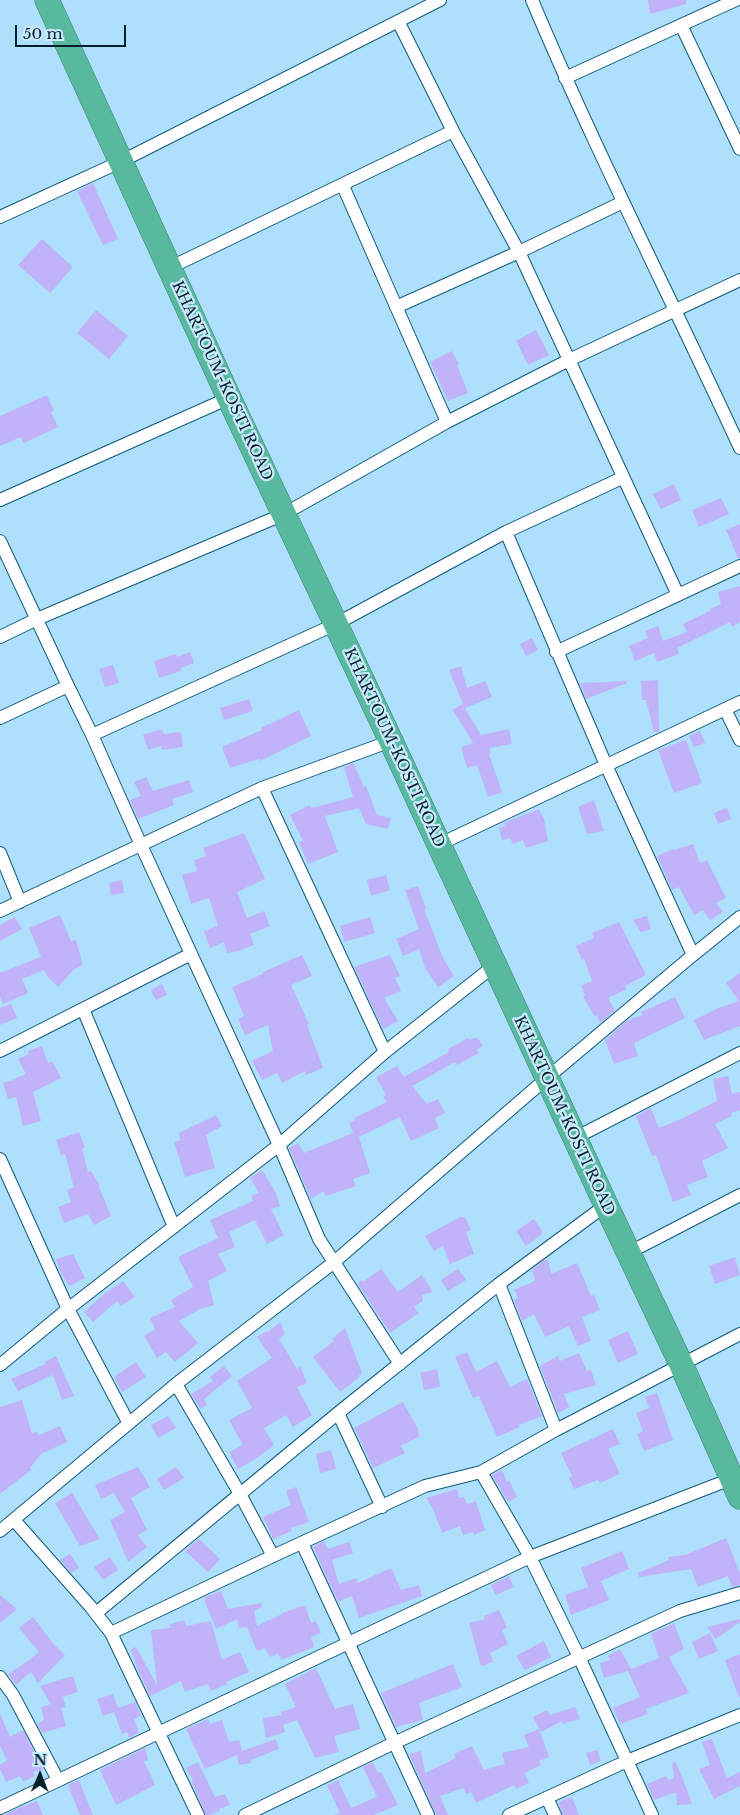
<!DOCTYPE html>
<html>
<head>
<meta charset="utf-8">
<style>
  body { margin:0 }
  #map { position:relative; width:740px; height:1815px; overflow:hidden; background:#aedffc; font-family:"Libre Baskerville",serif }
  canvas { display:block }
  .north { position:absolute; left:15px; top:1750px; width:50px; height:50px; -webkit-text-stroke:4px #c9eafd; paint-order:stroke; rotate:1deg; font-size:14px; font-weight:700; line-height:20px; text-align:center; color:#031f2c }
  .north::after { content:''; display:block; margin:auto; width:18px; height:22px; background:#031f2c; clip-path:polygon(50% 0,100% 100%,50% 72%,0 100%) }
  .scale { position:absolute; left:15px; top:25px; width:111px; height:22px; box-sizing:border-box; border:2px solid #031f2c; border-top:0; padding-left:6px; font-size:15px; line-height:18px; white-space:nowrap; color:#031f2c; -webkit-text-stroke:4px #c9eafd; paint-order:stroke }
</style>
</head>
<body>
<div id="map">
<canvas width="740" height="1815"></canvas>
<div class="north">N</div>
<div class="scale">50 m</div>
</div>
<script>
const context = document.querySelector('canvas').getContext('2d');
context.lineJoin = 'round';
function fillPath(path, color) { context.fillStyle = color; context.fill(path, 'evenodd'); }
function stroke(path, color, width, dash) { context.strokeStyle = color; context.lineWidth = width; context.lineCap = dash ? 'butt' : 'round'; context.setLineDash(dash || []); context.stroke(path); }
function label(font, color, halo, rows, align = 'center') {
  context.font = font + ' "Libre Baskerville",serif'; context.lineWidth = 4.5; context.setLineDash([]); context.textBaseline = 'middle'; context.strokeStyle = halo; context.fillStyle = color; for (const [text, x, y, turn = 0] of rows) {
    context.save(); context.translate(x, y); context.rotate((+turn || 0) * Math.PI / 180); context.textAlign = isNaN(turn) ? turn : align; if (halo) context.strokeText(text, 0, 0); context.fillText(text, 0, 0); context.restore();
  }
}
const building = new Path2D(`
  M648,0H686V4L650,14Z
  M93,183L118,239L103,245L77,191Z
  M42,239L73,267L50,293L18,265Z
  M96,310L128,336L109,359L77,333Z
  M536,330L549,355L528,365L516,341Z
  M452,351L459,364L457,365L468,393L448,401L430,362Z
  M47,395L54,411L51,412L58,427L24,443L21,437L0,446V416Z
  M674,484L681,500L661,509L653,494Z
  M721,498L729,514L699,527L692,510Z
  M740,524V558H738L726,530Z
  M740,586V622L732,627L730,622L677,648L679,654L657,662L654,653L635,661L629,646L648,638L645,631L658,626L663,641L687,632L683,624L710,611V609L721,604L718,592Z
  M532,638L538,650L526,656L520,644Z
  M190,652L194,663L181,668V671L159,678L154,661L176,654L177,657Z
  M113,665L119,683L105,687L99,669Z
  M461,666L467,688L485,681L492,697L465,708L481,735L509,729L512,744L489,748L491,753L489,754L492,763L502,792L488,797L477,765L467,768L461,747L473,743L453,710L462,704L464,707L449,670Z
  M658,680L659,732H654L646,700H642L641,681Z
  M627,681V683L586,699L580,683Z
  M249,699L253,711L224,720L220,708Z
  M299,710L311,736L260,761L259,759L230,768L222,747L262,730L261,728Z
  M162,729L164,734L181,732L183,747L162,750L161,746L148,750L143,735Z
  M700,731L705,743L694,747L689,736Z
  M686,740L702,783L674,793L658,750Z
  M353,763L364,787L366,786L377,815L391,818L388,829L366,824L359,808L325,816L338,852L308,864L299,842L303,841L290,815L310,805L312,808L353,797L344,767Z
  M146,777L153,791L189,780L193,792L172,799L174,805L138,819L130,800L141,796L134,782Z
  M594,800L604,831L587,834L578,807Z
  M727,808L731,819L718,824L714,813Z
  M539,809L544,819L548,841L526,848L523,840L513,844L510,838L502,840L499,828L505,826L504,823Z
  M244,833L265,879L237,892L247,918L264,911L270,926L250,934L254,945L238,951L227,953L224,942L210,948L204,931L218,926L209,898L191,904L182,875L197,871L194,860L206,856L203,848Z
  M693,844L700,863L707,860L726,898L716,903L723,912L710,920L703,910L694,915L679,887L672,890L657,856L673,849L674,850Z
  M386,875L390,890L371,896L367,880Z
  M122,880L124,893L111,895L109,883Z
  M418,886L426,909H424L443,958L454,976L438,987L425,968L419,949L403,956L396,939L419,929L405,890Z
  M60,915L71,941L76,940L83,965L74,969L58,987L47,976L44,970L22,979L28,993L3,1004L0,997V973L41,957L29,928Z
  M647,916L651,929L641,932L633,920Z
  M15,917L22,929L0,941V925Z
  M370,917L375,933L344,942L340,926Z
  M619,922L646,975L625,986L627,989L608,998L615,1010L600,1023L597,1015L594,1016L583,996L585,995L581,986L592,981L584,959L582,960L576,946L594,938L592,933Z
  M302,955L312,976L291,985L309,1024L307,1025L323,1068L306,1075L305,1071L282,1083L277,1073L262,1080L252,1061L273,1051L268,1025L245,1035L238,1019L244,1016L232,987L263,974V972Z
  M390,955L400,976L395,978L401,991L384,998L398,1021L383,1029L354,967Z
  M740,973V1026L704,1040L694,1020L716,1009L739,1001L726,983Z
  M162,984L167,995L156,1000L151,990Z
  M675,997L685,1018L634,1043L638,1056L614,1064L605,1040L628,1020L643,1015L641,1012Z
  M11,1004L17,1018L0,1025V1008Z
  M477,1037L483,1046L476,1050L479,1053L457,1065L455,1062L412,1086L427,1104L438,1099L445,1113L435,1118L439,1128L411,1141L400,1117L359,1137L370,1173L353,1179L356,1186L326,1196L324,1191L311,1199L289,1148L298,1143L304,1153L353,1133L349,1123L356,1120L354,1118L387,1102L383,1097L386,1095L376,1077L397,1066L404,1077L449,1052L448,1049L468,1038L470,1040Z
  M42,1046L48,1063L52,1061L61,1078L33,1092L41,1121L23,1126L16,1097L8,1099L3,1083L16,1079V1078L26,1074L18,1059L29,1054L28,1051Z
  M728,1076L732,1094L740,1092V1110L731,1113L732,1116L715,1124L728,1148L702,1161L708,1177L687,1185L691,1195L673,1202L656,1155L652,1156L636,1116L651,1108L659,1128L681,1119L717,1101L713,1079Z
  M216,1115L222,1126L206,1135L215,1168L185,1177L174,1142L180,1140L179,1133Z
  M79,1132L85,1147L82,1148L88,1172L91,1171L100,1186L99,1187L111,1216L94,1225L88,1214L64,1223L58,1207L71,1202L67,1190L74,1187L65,1154L61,1155L56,1140Z
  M262,1170L276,1193L280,1206L271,1209L284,1235L267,1244L255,1220L229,1232L235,1247L218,1254L227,1271L208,1281L214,1305L200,1309L179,1321L198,1343L175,1362L166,1352L157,1358L144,1336L155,1329L150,1318L175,1307L171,1300L193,1287L178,1257L218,1238L210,1220L253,1201L252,1195L259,1193L250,1178Z
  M460,1217H465L471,1230L466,1232L474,1254L450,1264L443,1246L434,1251L425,1236Z
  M534,1219L541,1229L542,1234L526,1246L516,1231Z
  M73,1254L85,1278L69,1286L60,1271L56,1259Z
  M735,1257L740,1275L715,1284L709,1266Z
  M548,1260L551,1274L577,1263L591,1296L594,1295L600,1310L582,1317L591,1341L578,1346L569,1326L545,1337L534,1314L522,1321L514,1300L518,1298L514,1290L535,1281L532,1270L543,1261Z
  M381,1269L398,1292L422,1275L433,1292L422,1295L423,1301L414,1307L419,1313L390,1333L358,1284L362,1280L363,1282Z
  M458,1269L466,1280L448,1291L441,1280Z
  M123,1281L135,1297L121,1306L117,1301L93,1322L84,1312L103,1295Z
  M280,1322L285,1334L279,1339L297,1369L300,1366L307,1383L297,1387L312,1415L293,1427L286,1415L264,1428L274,1445L257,1458L238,1469L229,1452L243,1445L229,1420L252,1408L237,1381L272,1358L257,1337L267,1331L268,1332Z
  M345,1328L362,1373L358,1376L360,1377L340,1392L313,1357L334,1341L332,1339Z
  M628,1331L638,1354L618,1363L608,1340Z
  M467,1352L476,1372L497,1361L510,1387L527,1379L542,1416L519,1425L520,1427L497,1437L479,1396L473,1398L455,1357Z
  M579,1353L587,1371L591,1370L596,1385L564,1394L569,1407L558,1413L540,1366L558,1356L560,1361Z
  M56,1356L74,1396L62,1400L53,1375L18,1391L11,1379L46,1364L45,1362Z
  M136,1362L146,1377L122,1392L114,1377Z
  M224,1366L232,1376L204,1399L207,1405L200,1409L191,1394L213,1381L210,1377Z
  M437,1369L440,1387L424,1390L420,1373Z
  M657,1393L673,1440L644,1451L637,1434L643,1431L636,1413L649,1408L645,1397Z
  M22,1400L32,1434L37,1431L39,1435L60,1426L67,1442L41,1454L30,1468L31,1470L0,1494V1407Z
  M403,1402L419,1431H417L420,1436L401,1446L405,1453L373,1468L354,1428Z
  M168,1416L176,1428L158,1438L151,1425Z
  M613,1429L620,1444L608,1449L620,1474L600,1483L598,1480L574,1489L569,1478L572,1476L561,1453Z
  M331,1450L336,1469L320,1473L316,1454Z
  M138,1467L150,1487L131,1498L147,1530L138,1535L147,1547L128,1562L110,1520L125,1512L114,1493L101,1499L95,1485Z
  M176,1467L184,1478L164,1490L157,1479Z
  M502,1470L507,1482L509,1480L517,1497L508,1502L492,1475Z
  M296,1487L309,1522L291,1528L292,1531L273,1539L263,1517L291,1505L286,1491Z
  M457,1489L459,1498L464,1497L467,1504L476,1501L485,1530L474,1535L473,1532L463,1535L460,1526L442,1533L433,1509L426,1498Z
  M72,1493L100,1539L80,1546L55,1503Z
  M726,1538L740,1573V1585L732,1587L728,1576L698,1587L691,1569L639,1577L638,1573L669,1560L668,1557L685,1555Z
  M199,1539L220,1559L208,1572L185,1551Z
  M324,1541L328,1549L349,1542L353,1553L332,1560L339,1584L356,1578L358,1583L391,1568L401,1590L419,1585L422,1596L359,1618L352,1596L338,1602L313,1547Z
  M622,1551L629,1569L601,1581L609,1600L571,1615L565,1595L588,1587L581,1568Z
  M70,1554L79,1568L71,1573L60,1560Z
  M110,1557L118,1570L103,1580L94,1567Z
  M509,1576L514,1587L496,1595L491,1585Z
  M221,1591L228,1609L261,1603L262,1607L254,1611L257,1626L282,1614V1613L305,1605L311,1623L316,1621L321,1633L311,1637L314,1647L281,1660L278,1653L270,1657L265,1648L257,1651L247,1627L239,1628L237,1619L216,1629L205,1602V1597Z
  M0,1595L17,1609L0,1623Z
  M499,1610L507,1628L502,1630L508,1644L490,1653L493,1662L481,1666L469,1623L485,1619L484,1616Z
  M33,1617L52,1642L65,1655L38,1683L31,1672L16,1685L8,1674L28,1661L39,1652L19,1628Z
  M740,1619V1622L716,1639L707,1627Z
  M184,1620L186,1626L211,1621L222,1660L240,1652L249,1672L226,1682L227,1684L211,1691L208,1684L185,1692L181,1681L150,1696L137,1668L131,1649L136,1647L157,1685L151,1630L171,1628L169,1625Z
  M674,1623L684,1649L669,1657L689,1693L646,1709L648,1714L620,1724L613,1708L640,1697L628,1671L604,1678L600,1663L610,1660L608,1656L620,1649L631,1669L659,1658L651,1634Z
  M710,1633L718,1651L699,1659L692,1642Z
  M544,1641L551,1657L525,1670L516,1656Z
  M740,1654V1697H739L725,1660Z
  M453,1664L462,1687L419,1703L423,1720L396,1727L381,1693Z
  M316,1668L335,1709L353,1704L360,1729L334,1736L339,1752L315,1758L297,1720L283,1725L285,1732L266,1738L263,1718L282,1715L281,1712L296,1707L285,1684Z
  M73,1676L78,1692L63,1697L66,1707L61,1708L66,1726L42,1733L45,1739L37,1724L44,1720L41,1707L51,1704L40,1686Z
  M113,1694L118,1708L135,1702L141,1715L134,1719L139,1733L129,1738L127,1732L122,1734L114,1712L103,1716L97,1699Z
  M575,1707L580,1719L562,1724V1721L541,1732L533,1717L547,1710L550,1715Z
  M0,1714L10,1737L23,1730L43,1769L33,1772L35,1776L23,1782L20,1776L6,1782L0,1769V1764L7,1761L0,1745Z
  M208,1719L210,1724L222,1720L229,1742L239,1740L242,1751L276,1739L279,1749L251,1760V1763L239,1765L237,1755L205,1769L186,1729Z
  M539,1729L549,1757L539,1761L541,1765L524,1773L529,1783L516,1789L514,1785L476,1803L471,1792L466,1794L464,1788L440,1796L448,1815H436L409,1754L421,1751L425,1773L456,1758L454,1754L472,1746L484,1770L505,1764L502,1753L529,1747L524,1735Z
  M712,1739L727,1778L740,1772V1786L714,1799L699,1769L710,1765L702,1742Z
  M145,1748L148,1760L144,1761L155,1785L116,1805L100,1770Z
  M597,1750L601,1761L590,1765L586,1753Z
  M198,1762L215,1797L225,1794L230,1805L219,1809L220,1811L210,1815H206L191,1781L193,1780L186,1768Z
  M373,1762L378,1773L381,1772L398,1805L374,1815H334L340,1813L327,1785L338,1780L351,1808L377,1797L363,1767Z
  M676,1762L686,1787L692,1804L677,1805L676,1792L654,1800L647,1784L666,1776L668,1780L674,1778L672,1763Z
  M79,1780L93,1815H80L68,1785Z
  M572,1797L579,1815H563L558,1802Z
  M37,1801L43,1815H4L12,1811Z`);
const street = new Path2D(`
  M532,0C596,152 671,298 740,448
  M398,21L453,131L519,252L678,595
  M681,25L740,149
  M565,78L736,0
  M343,186L447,422
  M0,217L120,162L440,0
  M169,268L453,131
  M396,307L519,252L623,202
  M0,500L229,398
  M506,532L606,765L693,955L740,917
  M0,541L68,686L92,735L141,845L279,1145L319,1239L400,1364
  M0,637L37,619L284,514L447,422L569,360L740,280
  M556,652L740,566
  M725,709L740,740
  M0,718L68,686
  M92,735L336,624L506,532L622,478
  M262,788L385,1052
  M440,844L740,702
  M0,853L20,902
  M0,911L262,788L391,741
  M83,1009L174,1227
  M0,1051L191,954
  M575,1138L740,1053
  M0,1159L68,1309L128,1422
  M628,1253L740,1195
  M499,1284L556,1430
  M0,1365L68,1309L279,1145L385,1052L495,965
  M176,1384L240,1494L273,1556
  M338,1413L382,1507
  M481,1472L530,1557L579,1657L652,1815
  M14,1520L90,1606L111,1633L198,1815
  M0,1531L176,1384L333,1263L547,1078L693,955
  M302,1543L428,1815
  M96,1613L338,1413L499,1284L606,1205
  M111,1633L273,1556L425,1486L481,1472L556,1430L740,1334
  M0,1677L13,1695L58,1780
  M547,1798L555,1815
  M0,1808L530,1557L736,1477
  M245,1815L394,1743L680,1611L740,1593
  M509,1815L627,1761L740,1715`);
const highway = new Path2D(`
  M47,0L229,398L391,741L606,1205L681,1364L740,1497`);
const streetNames = [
  ["KHARTOUM-KOSTI ROAD",222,381,65],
  ["KHARTOUM-KOSTI ROAD",394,748,65],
  ["KHARTOUM-KOSTI ROAD",564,1116,65]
];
fillPath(building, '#c1b3f9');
stroke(street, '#0f5a7b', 14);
stroke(highway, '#3b8377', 25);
stroke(street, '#fff', 12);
stroke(highway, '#59b99f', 24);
label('15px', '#031f2c', '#c9eafd', streetNames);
</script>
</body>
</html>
